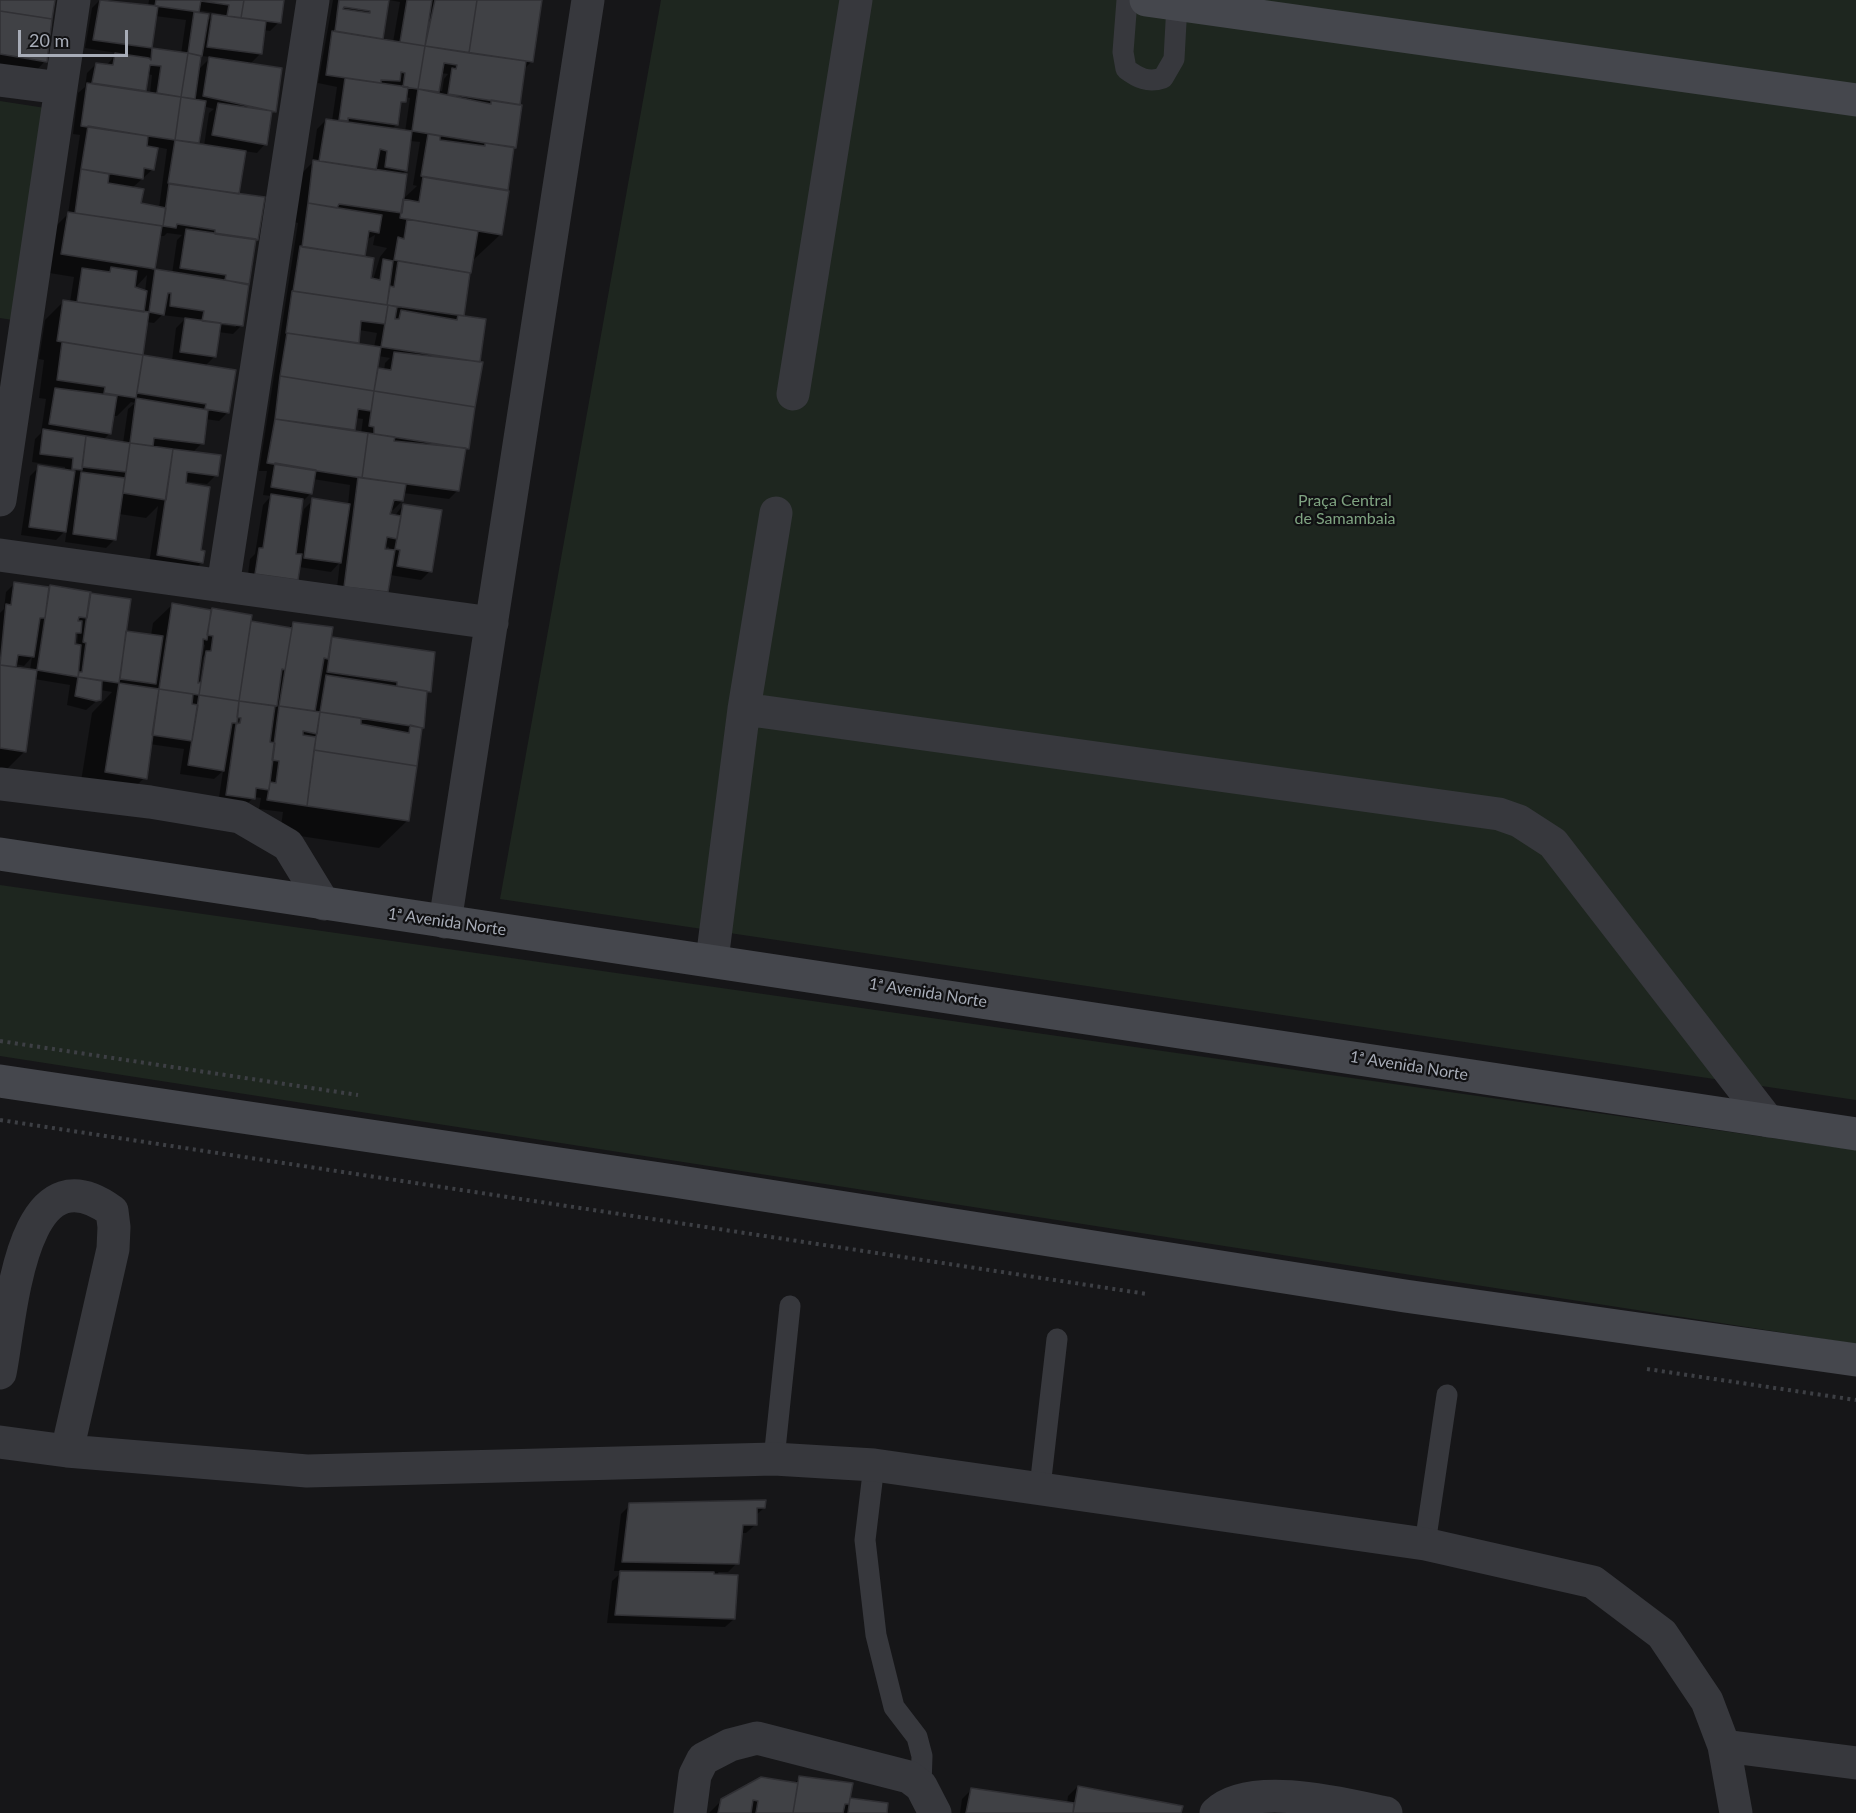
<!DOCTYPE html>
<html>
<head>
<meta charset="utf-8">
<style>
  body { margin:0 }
  #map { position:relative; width:1856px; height:1813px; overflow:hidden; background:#161618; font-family:Lato,sans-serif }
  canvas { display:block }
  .scale { position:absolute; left:18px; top:30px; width:110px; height:27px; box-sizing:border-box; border:3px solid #a8adb8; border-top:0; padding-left:8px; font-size:18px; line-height:21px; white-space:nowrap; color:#a8adb8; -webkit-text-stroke:4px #111113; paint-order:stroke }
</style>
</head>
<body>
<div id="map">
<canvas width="1856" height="1813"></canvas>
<div class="scale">20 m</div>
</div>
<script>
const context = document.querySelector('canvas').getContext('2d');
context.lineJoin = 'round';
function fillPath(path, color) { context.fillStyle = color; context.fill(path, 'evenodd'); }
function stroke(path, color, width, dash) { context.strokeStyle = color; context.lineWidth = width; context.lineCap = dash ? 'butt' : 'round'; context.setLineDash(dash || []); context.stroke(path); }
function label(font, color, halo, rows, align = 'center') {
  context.font = font + ' Lato,sans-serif'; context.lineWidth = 4.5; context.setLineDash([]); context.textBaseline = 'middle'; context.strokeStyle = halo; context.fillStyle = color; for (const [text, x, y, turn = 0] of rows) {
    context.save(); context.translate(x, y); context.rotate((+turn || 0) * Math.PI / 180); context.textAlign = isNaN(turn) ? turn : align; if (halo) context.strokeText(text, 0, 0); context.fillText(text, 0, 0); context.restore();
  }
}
const green = new Path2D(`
  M661,0H1856V1100L500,899Z
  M0,101L52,109L19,321L0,318Z
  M0,885L1856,1150V1344L0,1056Z`);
const shadow = new Path2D(`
  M0,0H54L45,61L37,70L0,64Z
  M100,0L148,6L149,0H283L279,22L270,31L263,30L260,54L249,65L274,111L270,115L265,144L257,153L244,151L238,195L263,198L241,326L233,334L218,332L215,356L205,366L228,412L219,421L205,419L202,443L192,453L216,475L207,484L184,481L202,562L193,571L149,564L158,506L146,518L119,514L115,539L106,548L65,542L67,529L56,540L21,535L30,476L39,467L65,471V467L32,462L35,439L41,433L46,399L39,398L44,360L39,359L45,320L64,301L70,302L74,277L43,272L50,232L68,214L80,135L73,134L78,93L85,87L87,73L96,64L106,66L117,53L85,48L92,8ZM198,10L221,14V17L213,16L206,22L197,14ZM155,16L186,20L181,54L151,50ZM201,56L211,57L198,70ZM147,74L152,75L150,93H144ZM203,106L214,109L209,113L204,146L198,145ZM157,147L167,149L159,208L140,204L131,189L153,169ZM167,233L182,235L177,240L172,274L152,270L159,236H164ZM147,275L145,292L134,289ZM162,315L186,318L176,328L172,361L143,356L141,359L146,322L154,323ZM214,321L236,324V327L213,324ZM131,402L135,403L128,409L123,443L103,440L110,433L113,416H117Z
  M333,0H338L336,16L339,17L341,0H387L381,40L393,42L400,2L389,0H541L531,62L524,69L501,234L471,262L462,317L484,321L468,448L464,452L458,490L449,499L403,493L402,501L393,510L390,509L389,516L394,517L403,505L430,571L421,580L390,575L336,596L340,562L331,572L299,567L247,582L250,559L255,554L263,505L271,496L263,495L267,471H259L298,223L289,221L295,180L312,163L317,129L326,120L332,121L337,87L318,83ZM441,73L448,74L444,79L442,91H439ZM405,97L410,98L405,132L391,130L397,124L399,107ZM410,141L420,142L413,185L417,186L402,200L401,175L406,170ZM375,235L373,245L387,248L380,257L373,280L369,279L364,257L366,240ZM359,330L377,333L374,347L357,345ZM378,356L390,358L385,363L384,371L376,370ZM355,418L363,419L361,434L350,432ZM313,479L350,485L348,505L313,500L304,509L301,525H299L301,503L311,493ZM384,546L389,547V551L384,550Z
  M15,583L129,600L124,632L151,636L153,623L172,605L212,610L250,623L288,629L293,623L330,641L333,638L429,691L426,694L407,821L379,848L280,833L283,812L259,809L261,798L254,797L244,807L218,804L223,771L214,779L180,774L184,749L149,744L144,778L116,806L78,800L92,713L112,692L100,690L99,699L86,710L67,705L70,685L34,679L25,751L6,770L0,769V613L4,609L6,592ZM78,634L77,645H74V638ZM201,644L205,645L203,655L199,659ZM207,653L202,684H199L203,657ZM32,657L30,670L14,668L15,664L24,666ZM235,715L243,717L241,725L235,724Z
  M630,1505L764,1508L755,1516V1525L746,1533H741L737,1563L728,1572H718L734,1619L725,1627L607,1623L612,1581L623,1571H614L621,1514Z
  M800,1777L848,1803L851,1800L885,1813H709L722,1800L794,1784Z
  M1077,1787L1181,1807L1180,1813H960L962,1799L971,1790L1067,1804L1068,1796Z`);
const building = new Path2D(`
  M0,0H55L52,19L0,11Z
  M100,0L158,6L152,48L93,40Z
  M156,0H201L199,12L155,6Z
  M244,0L241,18L227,16L229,5L201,1Z
  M244,0H284L281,23L241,18Z
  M339,0H389L383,39L335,31ZM344,7L370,11V13L343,9Z
  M407,0H432L425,46L400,42Z
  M435,0H477L469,53L425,46Z
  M477,0H542L533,62L469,53Z
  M0,11L52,19L47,62L0,54Z
  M194,12L209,14L202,56L188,53Z
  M212,14L266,21L262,54L207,47Z
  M332,31L425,46L418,89L403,87L405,73L401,72L400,81L381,80V83L326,75Z
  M425,46L526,61L520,105L448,94L452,68L456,69L457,65L444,63L439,92L418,89Z
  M152,48L188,53L181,97L157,93L161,66L150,65L146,91L92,83L96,63L113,65L115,53L149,58L151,60Z
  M188,53L201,56L195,99L181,97Z
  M209,57L282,68L276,112L203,96Z
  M345,78L408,87L406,102H401L398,125L348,118V121L339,120Z
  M87,83L181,97L175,140L81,126Z
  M418,89L491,104V100L522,105L516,148L412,131Z
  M181,97L206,101L199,143L175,140Z
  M218,103L272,111L267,145L212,135Z
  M326,119L412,131L407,171L385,167L387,151L380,149L376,170L319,161Z
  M88,126L148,136L147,146L158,148L154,170L144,168L143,179L81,169Z
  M428,134L440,136V140L485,146V143L514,147L508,190L421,176Z
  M175,140L246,151L239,194L168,183Z
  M313,160L407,174L402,213L339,204L337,208L308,203Z
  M81,169L109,174L108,183L144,189L141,203L166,208L163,226L75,213Z
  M423,177L509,191L502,235L400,218L403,199L419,202Z
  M169,184L265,197L258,240L215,234V230L177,224L176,228L163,226Z
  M308,203L382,215L379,233L369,231L365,256L302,247Z
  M68,212L162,226L155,269L61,254Z
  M407,219L478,231L471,273L394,260L398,237L404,239Z
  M186,229L256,239L249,285L225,280L226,275L180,268Z
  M300,246L374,258L371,278L380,280L383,259L393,261L387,305L293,291Z
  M398,261L470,273L464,316L387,305L390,286L394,287Z
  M111,267L137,271L135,287L147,291L144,312L77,302L82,268L110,272Z
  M155,269L249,284L243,326L202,321L204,311L170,306L171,293H168L164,315L149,312Z
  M292,291L388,305L385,324L361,321L359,343L286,333Z
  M63,300L149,312L143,355L57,341Z
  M388,305L397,307L395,319H399L401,310L457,320L458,315L486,319L480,362L381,347Z
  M185,318L221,323L216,357L180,352Z
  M287,333L381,347L374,391L280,376Z
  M62,342L143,355L136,398L104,393L105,387L57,380Z
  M394,352L483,362L475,407L374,391L378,368L391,370Z
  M143,355L236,370L229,413L205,409L206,404L137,393Z
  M280,376L374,391L371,411L358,409L355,430L275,419Z
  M55,388L117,396L111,434L49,424Z
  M374,391L475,407L469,449L374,434V427L369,426Z
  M136,398L208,410L204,444L154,438L153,446L130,443Z
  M275,419L368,433L362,478L267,463Z
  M43,429L86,436L82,470L72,469L73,458L40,454Z
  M368,433L395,437L394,441L466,448L459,491L362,478Z
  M86,436L130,443L126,472L82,467Z
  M130,443L173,449L166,500L123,493Z
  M173,449L221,455L218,476L187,472L186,483L210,487L201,550L205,551L203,563L157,555Z
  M275,463L316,470L312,494L271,487Z
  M38,465L75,471L66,532L29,527Z
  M81,472L125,478L116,540L73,534Z
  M358,477L406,484L403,501L394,500L391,511L390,514L401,516L397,539L387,537L385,549L395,550L388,592L344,587Z
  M271,494L303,499L296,554H302L298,580L255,574L259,548H263Z
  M312,498L350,504L341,563L304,558Z
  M403,504L442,510L432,572L397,566L400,550L395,549Z
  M14,582L49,587L45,618H40L34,657L18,655L16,667L0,665L6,604L11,605Z
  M50,585L91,592L87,618L79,617L78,621H82L81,633H76L75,644L81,645L78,677L37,670Z
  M90,593L131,599L119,683L78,677L79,672H82L86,643L83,642Z
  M172,603L211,610L207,640L203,639V644L198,683L201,682L199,695L159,689Z
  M212,608L252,615L239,701L199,695L206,651H211L213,636L207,635Z
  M251,621L292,628L285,670L282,669L277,706L239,701Z
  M293,622L333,627L328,659L324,658L315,711L279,706Z
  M126,631L163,636L156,684L120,679Z
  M332,637L435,652L431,692L397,686V682L327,672Z
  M0,665L37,670L26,752L0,748Z
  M326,675L427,691L424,728L320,712Z
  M78,677L102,681L101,700L96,701L75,696Z
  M119,683L159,689L147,779L105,772Z
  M159,689L193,694L192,704L198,705L192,741L152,735Z
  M199,695L239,701L237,723H232L224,771L188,765Z
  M239,701L275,706L270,742L275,743L269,790L256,788L255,799L226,795L236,724L240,723L241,718L237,717Z
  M279,706L320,712L317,734L303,731V735L316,737L307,806L267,800L270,782L276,783L279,761L272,760Z
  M320,712L361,718V724L409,733L410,725L422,728L417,766L314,750Z
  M314,750L417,766L409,821L307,806Z
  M766,1500L765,1508H757V1525H743L739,1564L622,1562L629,1503Z
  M620,1571L714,1572V1574L738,1575L735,1619L615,1615Z
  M799,1776L853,1783L849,1804H845L843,1813H793Z
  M761,1777L798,1783L793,1813H756L758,1801L753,1800L751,1813H718L721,1799Z
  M1078,1786L1183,1806L1181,1813H1073Z
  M971,1788L1074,1803L1073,1813H966Z
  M850,1798L888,1803L887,1813H848Z`);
const path = new Path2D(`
  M0,1041L358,1095
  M0,1120L1147,1294
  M1647,1369L1856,1400`);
const lane = new Path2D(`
  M1127,0L1123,52L1126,69C1138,78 1148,83 1163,78L1174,59L1177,4
  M774,1459L790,1306
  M874,1465L865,1540L876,1635L894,1707L917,1737L922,1756L921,1786
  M1040,1487L1057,1339
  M1425,1544L1447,1395`);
const street = new Path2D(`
  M0,80L61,88
  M793,394L856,0
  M0,500L74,0
  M0,555L492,623
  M223,586L313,0
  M744,709L776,513
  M0,784L150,802L240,817L288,845L324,904
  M445,922L588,0
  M712,960L744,709L1499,814L1519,821L1553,843L1768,1121
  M0,1373C11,1321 19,1143 112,1211L114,1227L113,1249L67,1451
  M0,1442L67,1451L307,1471L774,1459L874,1465L1425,1544L1593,1582L1662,1634L1707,1701L1724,1746L1736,1813
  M1724,1746L1856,1763
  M690,1813L695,1775L703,1759L730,1745L757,1738L909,1777L921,1786L935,1813
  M1216,1813C1250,1780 1344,1804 1386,1813`);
const secondary = new Path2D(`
  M1146,0L1856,100
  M0,854L1856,1134
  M0,1081L674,1181L1405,1296L1856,1360`);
const parkNames = [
  ["Praça Central",1345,501],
  ["de Samambaia",1345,519]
];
const streetNames = [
  ["1ᵃ Avenida Norte",447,922,8],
  ["1ᵃ Avenida Norte",928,993,9],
  ["1ᵃ Avenida Norte",1409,1066,9]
];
fillPath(green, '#1e261f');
fillPath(shadow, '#0007');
fillPath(building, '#404145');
stroke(building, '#303034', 1.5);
stroke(path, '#3d3f44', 4, [3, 4.5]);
stroke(lane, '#37383d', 21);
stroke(street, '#37383d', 33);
stroke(secondary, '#45474d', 33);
label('16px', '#7fa381', '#111113', parkNames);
label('16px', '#a8adb8', '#111113', streetNames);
</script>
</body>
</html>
